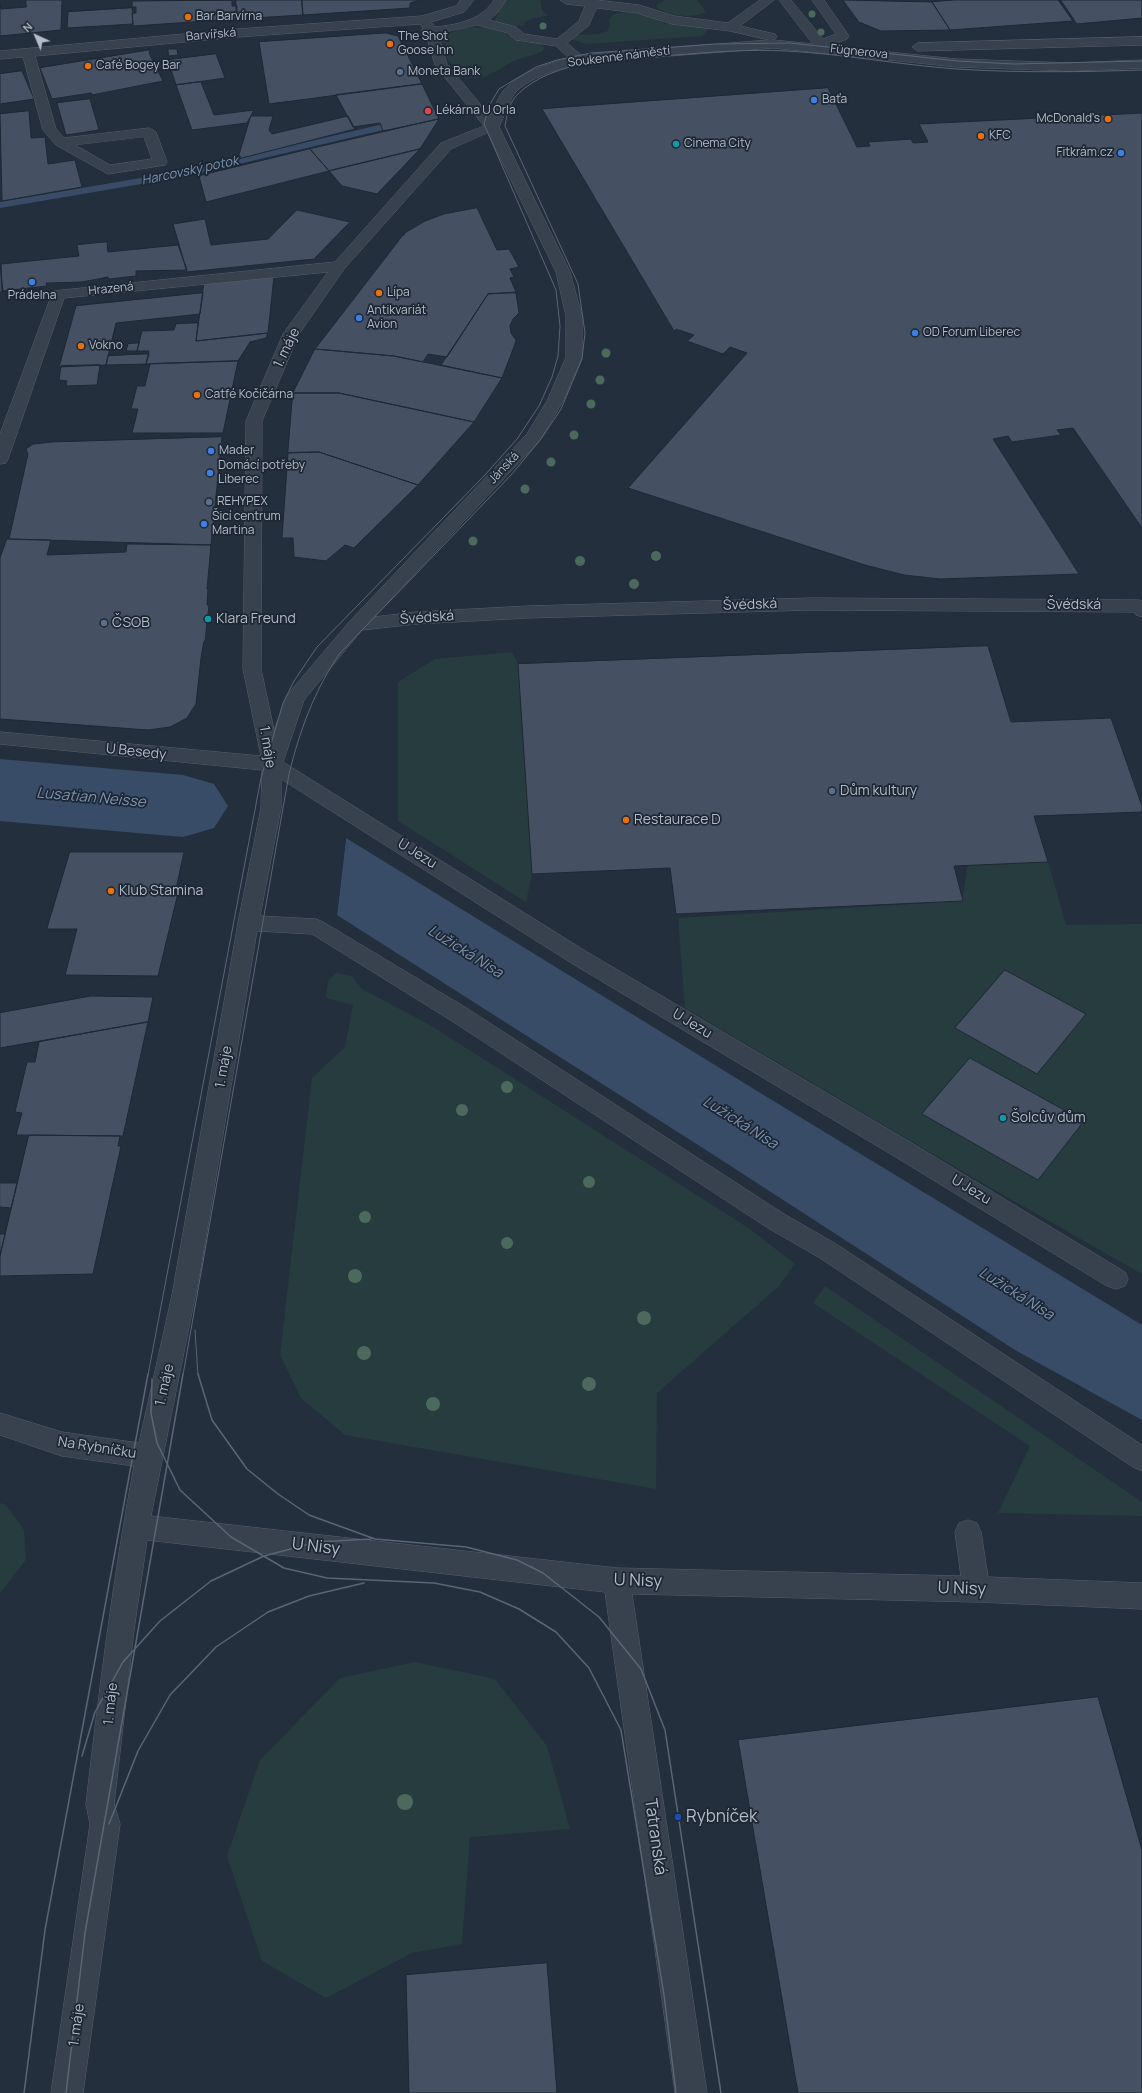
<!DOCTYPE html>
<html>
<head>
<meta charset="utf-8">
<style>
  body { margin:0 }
  #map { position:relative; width:1142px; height:2093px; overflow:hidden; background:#242f3e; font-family:Manrope,sans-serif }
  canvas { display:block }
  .north { position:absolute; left:16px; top:16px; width:40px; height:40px; -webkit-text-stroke:3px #1d2633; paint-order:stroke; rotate:316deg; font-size:11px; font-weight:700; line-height:16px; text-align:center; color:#b4bcc9 }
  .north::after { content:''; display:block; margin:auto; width:14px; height:18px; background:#b4bcc9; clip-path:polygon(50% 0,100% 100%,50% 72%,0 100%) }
</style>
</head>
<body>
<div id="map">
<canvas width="1142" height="2093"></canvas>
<div class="north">N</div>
</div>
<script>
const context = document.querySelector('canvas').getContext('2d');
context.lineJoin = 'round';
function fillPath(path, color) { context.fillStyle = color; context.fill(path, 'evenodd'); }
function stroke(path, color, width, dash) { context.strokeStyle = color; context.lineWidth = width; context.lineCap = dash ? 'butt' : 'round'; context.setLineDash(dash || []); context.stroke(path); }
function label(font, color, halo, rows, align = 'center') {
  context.font = font + ' Manrope,sans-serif'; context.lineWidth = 3.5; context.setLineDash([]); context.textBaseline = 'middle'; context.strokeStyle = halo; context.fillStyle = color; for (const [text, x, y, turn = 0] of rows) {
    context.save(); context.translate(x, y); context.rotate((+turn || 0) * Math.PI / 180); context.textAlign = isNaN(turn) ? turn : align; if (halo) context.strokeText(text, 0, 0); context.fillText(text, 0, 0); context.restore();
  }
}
const green = new Path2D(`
  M505,0H540L542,10L548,16C539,18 527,16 523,26L496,24L495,20Z
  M666,0H697L706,12C691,19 671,16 657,8L658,4Z
  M626,12L655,17L663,23L670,24L701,25L708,30L702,36L587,44L570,39L571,35L598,34L608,31L610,26L609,19L614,14Z
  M484,27L505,33L521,42L541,44L544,47L543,51C533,56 521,57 510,63C488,75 488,80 460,77L445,55L446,46L439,38L462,28Z
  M512,652L518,664L532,874L526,902L398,821V682L435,659Z
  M1048,862L1066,925L1142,924V1274L979,1181L685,1008L678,918L962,901L968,865Z
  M336,973L352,976L362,989L430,1025L750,1229L795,1264L779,1286L657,1393L656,1489L345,1435L301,1398L280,1355L312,1078L345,1047L353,1005L326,998L328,981Z
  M825,1286L1142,1502V1516L998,1513L1030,1446L813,1303Z
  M0,1503L6,1505L24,1530L26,1560L0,1593Z
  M415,1662L495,1679L547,1746L570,1829L470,1837L462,1944L412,1953L326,1998L262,1961L227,1856L260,1760L340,1678Z`);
const water = new Path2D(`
  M346,838L762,1094L1142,1325V1420L1015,1350L706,1150L337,915Z`);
const pier = new Path2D(`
  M344,837L346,838L337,915L335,914Z`);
const stream = new Path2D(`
  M379,125L383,126L384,128L383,130L188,176L0,208V202L188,170Z`);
const river = new Path2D(`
  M0,759L183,775L214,784L228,806L214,828L183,837L0,821Z`);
const building = new Path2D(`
  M26,0H62L61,30L0,36V3L1,9L26,7Z
  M232,0V6H237V19L133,26L132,13H136V7H132V1L235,0Z
  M236,0H302L303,15L237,19Z
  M302,0H420L410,3V8L303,15Z
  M843,0L932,2L950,30L881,31L859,22Z
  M955,0H1058L1073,21L950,30L932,2Z
  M1061,0H1142V18L1077,24Z
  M132,8L133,24L67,28L68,12Z
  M386,33L398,36L422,84L269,104L259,42Z
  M168,49H177L178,55L169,56Z
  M150,50L149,53L163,81L92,95L91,93L52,99L40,68Z
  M216,54L225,78L176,85L168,60Z
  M22,71L34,99L0,104V74Z
  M201,82L214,115L254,110L247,123L192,130L176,85Z
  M422,84L439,119L383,131L380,123L353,127L336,95Z
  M828,88L857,147L870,146L868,142L897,140L911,139L913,143L928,142L919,124L1142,113V528L1073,428L1057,430L1061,435L1012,442L1008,436L993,439L1079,574L940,579L904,575L865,565L628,488L747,353L730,347L723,354L687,341L694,335L676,329L674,331L542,109Z
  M90,99L99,130L66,135L57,103Z
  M29,111L31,138L45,137L48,164L75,160L82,187L2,201L0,114Z
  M251,116H273L269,130L272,134L348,116L355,129L238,159Z
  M439,119L420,149L329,171L310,149Z
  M310,149L329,171L206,202L199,176Z
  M420,149L377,194L342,186L329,171Z
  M477,208L497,250L509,249L519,267L510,269L514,277L510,278L516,292L488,294L447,357L428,354L423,362L394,356L315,349L403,235L405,234H403L425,221L444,214Z
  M297,210L350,222L314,259L187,272L173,224L205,219L211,245L268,239Z
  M107,242L108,252L178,245L187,270L136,271V276L109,279L108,277L82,282L46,283L47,286L2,291L1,264L79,256L77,245Z
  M0,263L3,292H0Z
  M274,276L268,333L196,341L204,282Z
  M203,293L200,314L116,323L106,365L59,367L76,306Z
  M516,293L519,313L513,319L510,326L511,333L516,340L515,344L502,378L441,365L488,294Z
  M198,323L196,341L268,333L266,338L250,342L238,361L146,364L149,351H137L142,331L174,330L176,324Z
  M139,343L137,351H126L128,344Z
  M315,349L394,356L502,378L474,422L339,393H293Z
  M149,354L146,364L106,365L108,356Z
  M238,361L223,433H132L138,409H131L137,386H145L150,364Z
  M100,365L97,385L66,386L67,381L59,380L61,366Z
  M293,393H339L474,422L418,485L319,452L288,453Z
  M222,437L211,545L9,539L28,454L26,449L33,444L52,442Z
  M319,452L418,485L354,548L345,545L326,561L294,557L293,538H282L288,453Z
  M7,539L51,540L47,555L126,552L127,544L211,545L207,589H208L207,605H209L205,641H204L201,658L196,704L187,718L170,727L148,730L0,719V558Z
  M988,646L1011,722L1111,718L1142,806V812L1034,816L1048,862L954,866L963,901L676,914L670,868L532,874L518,664Z
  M70,852H184L176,889H179L158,976L65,975L77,929H47Z
  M1005,970L1086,1014L1037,1074L955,1028Z
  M91,996L153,997L148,1022L0,1048V1013Z
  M148,1022L123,1136L16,1135L22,1113L15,1112L27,1062H35L39,1042Z
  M970,1058L1084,1121L1038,1180L922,1114Z
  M29,1135L120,1136L118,1146H121L93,1274L0,1276V1256Z
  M0,1183H17L11,1208L0,1207Z
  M0,1234H5L0,1256Z
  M1098,1697L1142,1850V2093H798L738,1740Z
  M547,1963L557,2093H409L406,1975Z`);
const minor = new Path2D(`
  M461,0H474L464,12L431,22L435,27C457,25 482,20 494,0H506L498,12L489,20L516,27L524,34L557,39L579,21L585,6L566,4L560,0H596L639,5L674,16L728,23L760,0H774L740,26L775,34L777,37L773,40L813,44L779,0H791L823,39L836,34L812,0H824L849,36L847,39L829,46L957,59L1071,63L1142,60V68L1071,71L957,67L773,48L579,63C560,68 528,78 515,93C508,102 504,117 499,127L570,272L582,316V357L563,401L540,440L374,617L416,612L528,606L812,598L1139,600L1142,601V617L1136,615L1133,612L812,610L528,618L416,624L362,630L304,700L283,762L587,952L915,1145L1125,1272L1128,1279L1125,1286L1116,1289L1107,1286L899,1159L573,964L281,779V808L260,916L316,919L323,922L468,1009L784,1214L836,1244L1142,1445V1471L1133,1467L820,1258L768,1228L452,1021L312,934L257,931L200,1272L151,1516L617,1568L961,1576L955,1532L959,1523L968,1520L977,1523L981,1532L988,1577L1142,1583V1609L976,1602L632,1594L707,2093H675L605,1592L147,1540L134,1630L114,1804L120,1824L83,2093H51L90,1824L86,1804C99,1691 113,1578 134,1466L62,1456L0,1435V1413L62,1432L139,1443L172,1295L238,923L261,808L262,770L0,744V732L261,756L243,669L246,421L283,334L328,272L64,298L8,459L6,463L0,464V434L53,291L335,262L441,143L484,126L435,65L426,34L421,31L423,28L420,24L238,37L35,56L56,129L64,138L149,128L156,132L167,162L165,165L108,174L56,145L43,130L23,57L0,59V51L238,29L422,16L456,6ZM597,8L637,13L672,24L730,31L769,40L581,55L567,43L588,26ZM478,25L508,33L516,40L556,46L569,58C547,64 521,72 505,89C498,96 495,108 490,116L447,64L438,34ZM488,133L556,272L566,316V357L547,401L527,434L350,621L288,694L274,730L261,669L262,421L299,334L344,269L451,149ZM144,137L152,159L110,165L75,145Z
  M1142,37V45L918,51L912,47L918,43Z`);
const tramFar1 = new Path2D(`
  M195,1330L198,1375
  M148,1375L261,778L283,703L294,681L317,647L484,476L517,439L539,406L552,377L558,356L560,326L556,290L484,124L489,106L499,89L536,67L557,60L591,53L715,44L790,43L958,61L1014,64L1142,61
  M183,1375L289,774C300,730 314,691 340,653L512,474L541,439L561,409L582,359L585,333L578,284L505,126C507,115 509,103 517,95C553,58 628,58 676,55C713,52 750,49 787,51C844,54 900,65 957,69C1019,73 1081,72 1142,70`);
const tram = new Path2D(`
  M198,1374L212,1420L247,1469L278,1494L309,1515L375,1539L466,1547L517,1560L543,1573L599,1617L641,1669L665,1730L721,2093
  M152,1379L151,1413L157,1443L180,1490L231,1537L284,1568L327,1578L434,1583L480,1592L519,1609L556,1632L589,1668L621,1730L664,1995L676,2093
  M82,1756L95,1712L123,1662L160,1621L211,1581L264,1556L317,1542L371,1539
  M109,1824L138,1751L170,1695L216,1647L268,1612L309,1596L364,1583
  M24,2093L45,1930L148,1374
  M66,2093L85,1933L183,1374`);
const trees = [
  [812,14,3.5],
  [543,26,3.5],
  [821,32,3.5],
  [606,353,4.5],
  [600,380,4.5],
  [591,404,4.5],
  [574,435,4.5],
  [551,462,4.5],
  [525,489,4.5],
  [473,541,4.5],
  [656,556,5],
  [580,561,5],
  [634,584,5],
  [507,1087,6],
  [462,1110,6],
  [589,1182,6],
  [365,1217,6],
  [507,1243,6],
  [355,1276,7],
  [644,1318,7],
  [364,1353,7],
  [589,1384,7],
  [433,1404,7],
  [405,1802,8]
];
const markers = [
  [188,17,4,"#e8710a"],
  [390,44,4,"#e8710a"],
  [88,66,4,"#e8710a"],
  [400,72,4,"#5c6f8a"],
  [814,100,4,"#3f7fe0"],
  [428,111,4,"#e0444e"],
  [1108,119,4,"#e8710a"],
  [981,136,4,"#e8710a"],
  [676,144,4,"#0f9aa8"],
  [1121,153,4,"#3f7fe0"],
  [32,282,4,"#3f7fe0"],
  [379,293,4,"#e8710a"],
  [359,318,4,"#3f7fe0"],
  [915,333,4,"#3f7fe0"],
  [81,346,4,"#e8710a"],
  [197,395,4,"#e8710a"],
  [211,451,4,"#3f7fe0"],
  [210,473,4,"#3f7fe0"],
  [209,502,4,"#5c6f8a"],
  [204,524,4,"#3f7fe0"],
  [208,619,4,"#0f9aa8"],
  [104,623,4,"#5c6f8a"],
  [832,791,4,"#5c6f8a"],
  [626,820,4,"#e8710a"],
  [111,891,4,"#e8710a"],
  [1003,1118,4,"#0f9aa8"],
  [678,1817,4,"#1a4fb4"]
];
const farPoinames = [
  ["Bar Barvírna",196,17],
  ["The Shot",398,37],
  ["Goose Inn",398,51],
  ["Café Bogey Bar",96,66],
  ["Moneta Bank",408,72],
  ["Baťa",822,100],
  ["Lékárna U Orla",436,111],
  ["McDonald's",1100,119,"right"],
  ["KFC",989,136],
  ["Cinema City",684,144],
  ["Fitkrám.cz",1113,153,"right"],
  ["Lípa",387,293],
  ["Prádelna",32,296,"center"],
  ["Antikvariát",367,311],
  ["Avion",367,325],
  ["OD Forum Liberec",923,333],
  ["Vokno",89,346],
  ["Catfé Kočičárna",205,395],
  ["Mader",219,451],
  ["Domácí potřeby",218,466],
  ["Liberec",218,480],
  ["REHYPEX",217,502],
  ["Šicí centrum",212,517],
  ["Martina",212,531]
];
const farStreetnames = [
  ["Barvířská",211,35,-5],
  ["Fügnerova",859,52,6],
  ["Soukenné náměstí",619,57,-7],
  ["Hrazená",111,289,-6],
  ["Jánská",504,468,-47]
];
const farWaternames = [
  ["Harcovský potok",190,171,-12]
];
const streetNames = [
  ["1. máje",287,348,-64],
  ["Švédská",750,605,-2],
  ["Švédská",1074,605],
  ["Švédská",427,618,-4],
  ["1. máje",267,747,81],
  ["U Besedy",136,752,6],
  ["U Jezu",417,854,32],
  ["U Jezu",692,1024,31],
  ["1. máje",224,1067,-80],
  ["U Jezu",971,1190,31],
  ["1. máje",165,1385,-77],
  ["Na Rybníčku",97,1448,9],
  ["1. máje",111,1704,-84],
  ["1. máje",77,2025,-82]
];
const poiNames = [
  ["Klara Freund",216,619],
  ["ČSOB",112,623],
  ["Dům kultury",840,791],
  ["Restaurace D",634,820],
  ["Klub Stamina",119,891],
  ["Šolcův dům",1011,1118]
];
const waterNames = [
  ["Lusatian Neisse",91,798,5],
  ["Lužická Nisa",465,952,32],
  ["Lužická Nisa",740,1123,32],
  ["Lužická Nisa",1016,1294,32]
];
const nearStreetnames = [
  ["U Nisy",316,1547,7],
  ["U Nisy",638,1581,2],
  ["U Nisy",962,1589,2],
  ["Tatranská",655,1837,82]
];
const nearPoinames = [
  ["Rybníček",686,1817]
];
fillPath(green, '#263c3f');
fillPath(water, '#394c67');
fillPath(pier, '#242f3e');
fillPath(stream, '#394c67');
fillPath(river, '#394c67');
fillPath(building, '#455162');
stroke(building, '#1f2835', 1);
stroke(minor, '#565f6c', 1);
fillPath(minor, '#38414e');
stroke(tramFar1, '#5a6575', 1);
stroke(tram, '#5a6575', 1.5);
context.fillStyle = '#4b6a5d';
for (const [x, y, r] of trees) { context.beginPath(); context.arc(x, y, r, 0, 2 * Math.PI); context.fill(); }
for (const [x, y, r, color] of markers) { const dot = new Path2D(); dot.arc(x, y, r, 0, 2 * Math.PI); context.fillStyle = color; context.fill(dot); stroke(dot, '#1d2633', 1.5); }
label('12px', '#b4bcc9', '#1d2633', farPoinames, 'left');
label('12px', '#b4bcc9', '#1d2633', farStreetnames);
label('italic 13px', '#7c92b1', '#1d2633', farWaternames);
label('14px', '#b4bcc9', '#1d2633', streetNames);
label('14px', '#b4bcc9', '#1d2633', poiNames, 'left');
label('italic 15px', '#7c92b1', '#1d2633', waterNames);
label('17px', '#b4bcc9', '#1d2633', nearStreetnames);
label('17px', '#b4bcc9', '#1d2633', nearPoinames, 'left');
</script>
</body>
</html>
